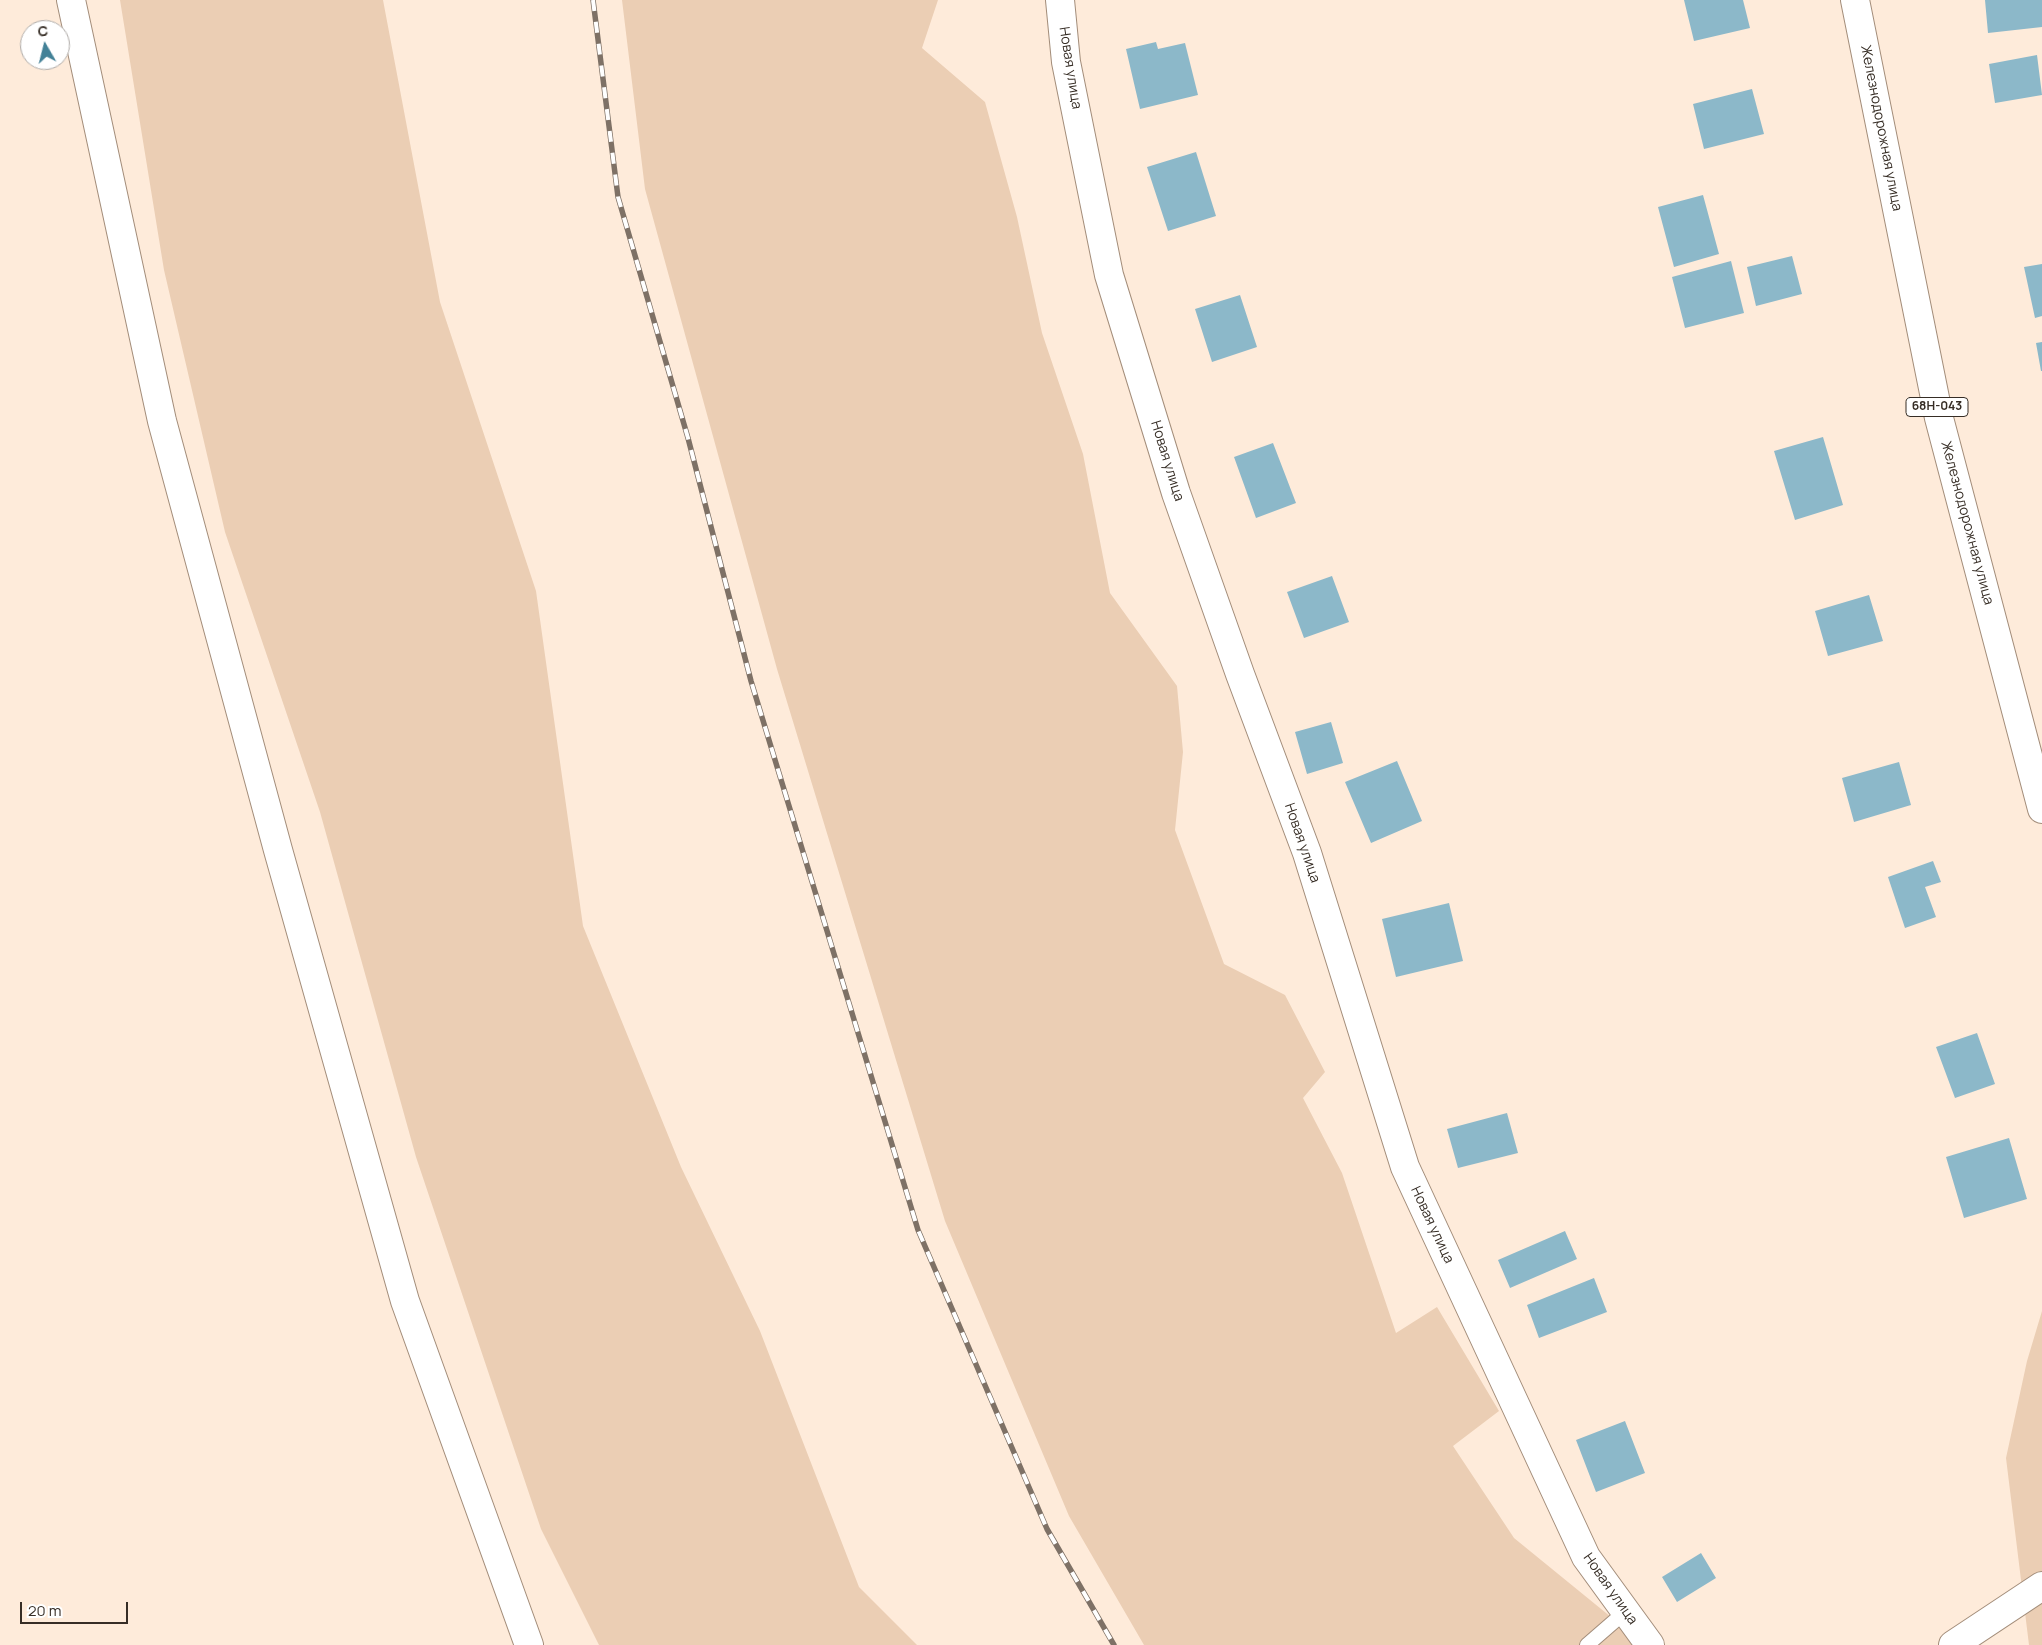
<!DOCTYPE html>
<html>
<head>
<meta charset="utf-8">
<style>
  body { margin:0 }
  #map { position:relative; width:2042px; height:1645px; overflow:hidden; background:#feebda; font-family:Manrope,sans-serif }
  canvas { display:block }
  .north { position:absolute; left:20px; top:20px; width:50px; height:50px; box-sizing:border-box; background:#fff; border:1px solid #afaba8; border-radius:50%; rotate:352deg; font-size:14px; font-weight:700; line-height:20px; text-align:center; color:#362d25 }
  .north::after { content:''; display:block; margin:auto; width:18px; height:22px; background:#438197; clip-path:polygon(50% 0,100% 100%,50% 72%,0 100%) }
  .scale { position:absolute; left:20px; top:1602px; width:108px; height:22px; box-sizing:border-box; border:2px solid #362d25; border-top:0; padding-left:6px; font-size:15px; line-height:18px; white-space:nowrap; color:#362d25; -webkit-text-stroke:4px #fff; paint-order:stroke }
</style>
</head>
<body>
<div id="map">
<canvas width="2042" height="1645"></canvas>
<div class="north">С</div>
<div class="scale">20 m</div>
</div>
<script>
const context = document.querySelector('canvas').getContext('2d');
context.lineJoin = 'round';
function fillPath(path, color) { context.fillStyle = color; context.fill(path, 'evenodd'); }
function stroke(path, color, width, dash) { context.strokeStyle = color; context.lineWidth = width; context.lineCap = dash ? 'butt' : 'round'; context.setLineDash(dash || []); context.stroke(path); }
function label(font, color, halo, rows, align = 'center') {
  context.font = font + ' Manrope,sans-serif'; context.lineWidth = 4; context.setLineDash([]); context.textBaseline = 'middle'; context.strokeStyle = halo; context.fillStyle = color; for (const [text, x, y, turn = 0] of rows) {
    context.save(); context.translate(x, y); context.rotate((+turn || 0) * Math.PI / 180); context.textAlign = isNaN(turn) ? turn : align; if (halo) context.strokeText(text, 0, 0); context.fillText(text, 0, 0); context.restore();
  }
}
const green = new Path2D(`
  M120,0H383L440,302L536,591L583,926L681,1167L760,1331L859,1587L917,1645H599L541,1529L416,1157L320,812L225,532L164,270Z
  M622,0H938L922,48L985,102L1017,217L1042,333L1083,454L1110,593L1177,686L1183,752L1175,830L1224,964L1285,995L1325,1072L1303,1098L1342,1173L1396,1333L1437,1307L1499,1411L1453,1446L1514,1538L1622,1626L1664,1645H1144L1069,1516L945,1221L777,669L645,189Z
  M2042,1311V1645H2029L2006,1458L2027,1361Z`);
const building = new Path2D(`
  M1684,0H1743L1750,28L1694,41Z
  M1985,0H2042V27L1988,33Z
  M1156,42L1158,49L1185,43L1198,95L1140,109L1126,49Z
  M2037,55L2042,95L1995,103L1989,64Z
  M1752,89L1764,134L1704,149L1693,104Z
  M1196,152L1216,216L1168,231L1147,167Z
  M1703,195L1719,254L1674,267L1658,207Z
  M1792,256L1802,294L1756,306L1747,267Z
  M1731,261L1744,313L1685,328L1672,277Z
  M2042,264V316L2035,318L2024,267Z
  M1240,295L1257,347L1212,362L1195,309Z
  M2042,342V371H2041L2036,343Z
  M1823,437L1843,505L1795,520L1774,451Z
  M1273,443L1296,503L1256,518L1234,457Z
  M1332,576L1349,622L1304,638L1287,592Z
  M1869,595L1883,641L1828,656L1815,611Z
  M1331,722L1343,763L1307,774L1295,732Z
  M1397,761L1422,821L1371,843L1345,782Z
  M1899,762L1911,805L1854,822L1842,778Z
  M1933,861L1941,882L1925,887L1936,917L1905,928L1888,877Z
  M1449,903L1463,961L1396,977L1382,919Z
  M1977,1033L1995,1084L1955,1098L1936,1047Z
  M1507,1113L1518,1153L1458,1168L1447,1129Z
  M2009,1138L2027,1199L1964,1218L1946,1157Z
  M1565,1231L1577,1259L1510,1288L1498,1260Z
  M1594,1278L1607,1312L1539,1338L1527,1305Z
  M1625,1421L1645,1473L1596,1492L1576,1440Z
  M1701,1553L1716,1578L1677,1602L1662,1577Z`);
const service = new Path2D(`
  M1587,1645L1625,1612`);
const minor = new Path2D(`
  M1060,0L1066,62L1109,275L1176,493L1240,674L1307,853L1405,1167L1586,1557L1650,1645
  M1953,1645L2042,1586`);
const tertiary = new Path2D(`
  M71,0L162,421L278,850L405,1301L529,1645`);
const primary = new Path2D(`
  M1855,0L1939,418L2042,809`);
const rail = new Path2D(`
  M593,0L618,197L688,438L751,681L918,1230L1047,1529L1114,1645`);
const shields = [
  [1937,407,62]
];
const shieldNames = [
  ["68Н-043",1937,407]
];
const streetNames = [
  ["Новая улица",1070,68,81],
  ["Железнодорожная улица",1881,128,79],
  ["Новая улица",1167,461,73],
  ["Железнодорожная улица",1967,523,75],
  ["Новая улица",1302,843,71],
  ["Новая улица",1432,1225,65],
  ["Новая улица",1610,1589,55]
];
fillPath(green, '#ebceb4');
fillPath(building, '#8cb8c9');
stroke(service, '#a38d7a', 16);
stroke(minor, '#a38d7a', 30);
stroke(tertiary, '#a38d7a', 30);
stroke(primary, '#a38d7a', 30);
stroke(service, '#fff', 14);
stroke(minor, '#fff', 28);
stroke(tertiary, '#fff', 28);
stroke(primary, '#fff', 28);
stroke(rail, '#7e7166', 5.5);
stroke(rail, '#fff', 4, [11]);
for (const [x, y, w] of shields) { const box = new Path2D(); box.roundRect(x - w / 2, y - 9.5, w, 19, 4); context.fillStyle = '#fff'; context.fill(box); stroke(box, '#362d25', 1); }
label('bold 12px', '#362d25', null, shieldNames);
label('14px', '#362d25', '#fff', streetNames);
</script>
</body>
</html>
